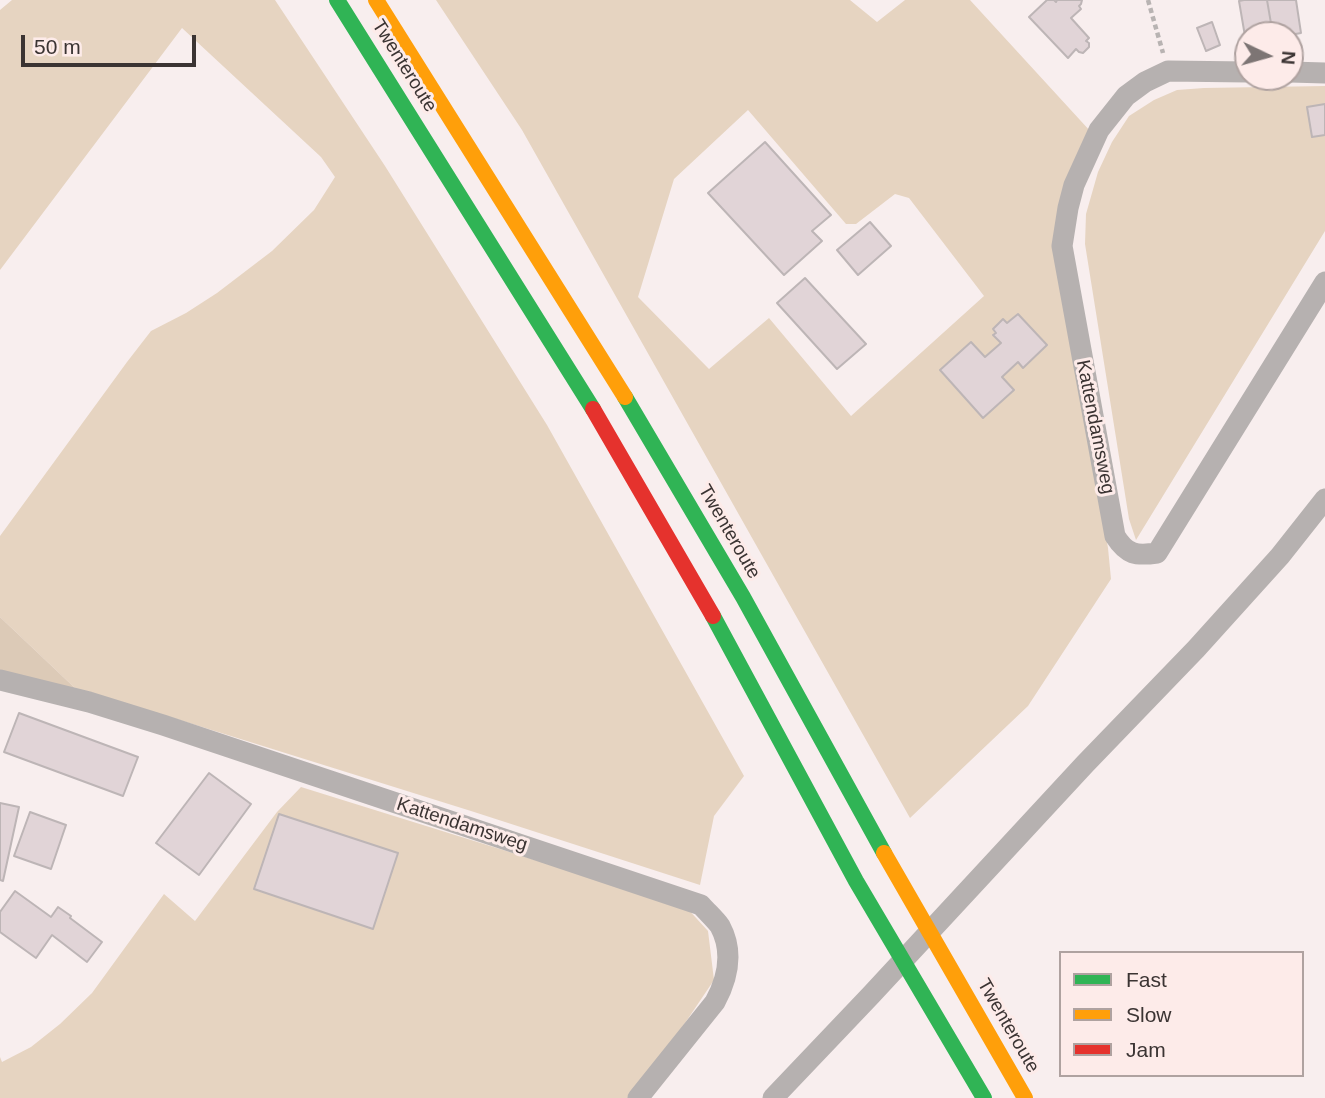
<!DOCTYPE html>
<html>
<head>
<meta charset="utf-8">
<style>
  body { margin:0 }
  #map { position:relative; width:1325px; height:1098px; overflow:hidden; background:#f8eeee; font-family:Arial,sans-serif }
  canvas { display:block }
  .legend { position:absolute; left:1059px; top:951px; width:245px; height:126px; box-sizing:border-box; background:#fdebe9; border:2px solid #afa2a0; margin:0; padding:9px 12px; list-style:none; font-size:21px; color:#3b3433 }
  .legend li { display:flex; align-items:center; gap:14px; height:35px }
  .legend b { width:35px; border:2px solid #afa2a0 }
  .north { position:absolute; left:1234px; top:21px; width:70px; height:70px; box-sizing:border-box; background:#fdebe9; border:2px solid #afa2a0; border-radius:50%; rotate:95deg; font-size:19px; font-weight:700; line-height:28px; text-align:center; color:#3b3433 }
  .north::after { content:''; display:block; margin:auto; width:24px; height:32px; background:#7d7574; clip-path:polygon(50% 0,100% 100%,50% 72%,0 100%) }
  .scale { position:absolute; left:21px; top:35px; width:175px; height:32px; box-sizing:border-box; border:4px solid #3b3433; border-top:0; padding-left:9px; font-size:21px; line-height:24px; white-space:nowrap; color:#3b3433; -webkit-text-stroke:5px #fdebe9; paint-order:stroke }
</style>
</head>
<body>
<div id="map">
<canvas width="1325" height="1098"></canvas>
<ul class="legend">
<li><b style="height:9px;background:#30b455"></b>Fast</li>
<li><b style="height:9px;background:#ff9f0a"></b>Slow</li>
<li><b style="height:9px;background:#e5322d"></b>Jam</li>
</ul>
<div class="north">N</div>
<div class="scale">50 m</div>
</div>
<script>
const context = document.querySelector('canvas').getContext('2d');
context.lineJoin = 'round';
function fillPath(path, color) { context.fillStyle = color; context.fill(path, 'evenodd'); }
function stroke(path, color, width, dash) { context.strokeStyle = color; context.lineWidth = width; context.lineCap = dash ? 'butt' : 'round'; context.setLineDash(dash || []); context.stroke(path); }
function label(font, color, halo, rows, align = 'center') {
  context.font = font + ' Arial,sans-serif'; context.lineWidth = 6; context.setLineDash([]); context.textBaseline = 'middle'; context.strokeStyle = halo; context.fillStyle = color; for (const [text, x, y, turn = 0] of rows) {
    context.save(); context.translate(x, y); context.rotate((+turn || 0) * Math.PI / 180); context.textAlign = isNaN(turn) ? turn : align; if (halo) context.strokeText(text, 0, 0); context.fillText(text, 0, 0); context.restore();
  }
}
const green = new Path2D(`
  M12,0H275L385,166L547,425L744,776L714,816L700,885L471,811L90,692L76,689L0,617V536L127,362L151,331L186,313L217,293L272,251L314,210L335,177L321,157L182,28L0,270V10Z
  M436,0H850L877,22L905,0H970L1091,132L1070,187L1075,359L1108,548L1111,579L1028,706L910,818L522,130ZM748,110L846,224H856L895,194L909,198L984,296L851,416L769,318L709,369L638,297L674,179Z
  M1325,86V231L1136,540L1129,519L1085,244L1086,214L1098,172L1112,142L1129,116L1154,100L1177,90L1204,88Z
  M301,787L686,907L708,931L714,980L679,1032L628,1098H0V1057L2,1062L31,1047L60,1024L92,993L164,894L195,921L277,812Z`);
const forest = new Path2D(`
  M0,617L76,689L0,677Z`);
const building = new Path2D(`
  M1047,0H1054L1056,2L1057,0H1082L1081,4L1079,6L1081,9L1071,18L1089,38L1086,41L1089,43V47L1083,53L1079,52L1076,49L1068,58L1029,17Z
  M1244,0H1267L1273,35H1248V41L1246,42L1239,1Z
  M1267,0H1296L1301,33L1290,35H1273Z
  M1212,22L1220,45L1206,51L1197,28Z
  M1325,104V135L1312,137L1307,107Z
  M765,142L831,215L812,231L822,241L784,275L708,193Z
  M870,222L891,246L858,275L837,250Z
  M805,278L866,344L837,369L777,303Z
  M1018,314L1047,345L1023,368L1018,362L1002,377L1014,390L983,418L940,370L971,342L985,357L1001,343L993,335L996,333L993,329L1003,319L1007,323Z
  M19,713L138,757L123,796L4,752Z
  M209,773L251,804L199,875L156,843Z
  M0,803L19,807L3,881L0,880Z
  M30,812L66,825L51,869L14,856Z
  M279,814L398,853L373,929L254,889Z
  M15,891L51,917L58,907L71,916L70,918L102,942L87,962L52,935L36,958L0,932V912Z`);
const path = new Path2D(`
  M1148,0L1163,53`);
const street = new Path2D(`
  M1248,72L1168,71L1145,82L1126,96L1099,130L1074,185L1068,208L1062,246L1115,536C1127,555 1136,556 1157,553L1325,282
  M1290,72L1325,73
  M0,680L89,702L163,725L701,905C707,912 715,919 720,926C734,952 728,978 715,1002L638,1098
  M773,1098L871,995L1085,764L1196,649L1280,556L1325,499`);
const fast = new Path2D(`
  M337,0L593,409
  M625,397L743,597L884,853
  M713,616L856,881L984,1098`);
const slow = new Path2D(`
  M376,0L625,397
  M884,853L1025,1098`);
const jam = new Path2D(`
  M593,409L713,616`);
const streetNames = [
  ["Twenteroute",404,66,58],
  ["Kattendamsweg",1095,427,79],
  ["Twenteroute",729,532,60],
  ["Kattendamsweg",462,825,18],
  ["Twenteroute",1008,1026,60]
];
fillPath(green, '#e6d4c1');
fillPath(forest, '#dccab7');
fillPath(building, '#e1d4d7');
stroke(building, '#bdb5b6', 2);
stroke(path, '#b8b3b2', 4.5, [5, 3.5]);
stroke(street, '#b6b1b0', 21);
stroke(fast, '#30b455', 16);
stroke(slow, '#ff9f0a', 16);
stroke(jam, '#e5322d', 16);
label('19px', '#3b3433', '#fdebe9', streetNames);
</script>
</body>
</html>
